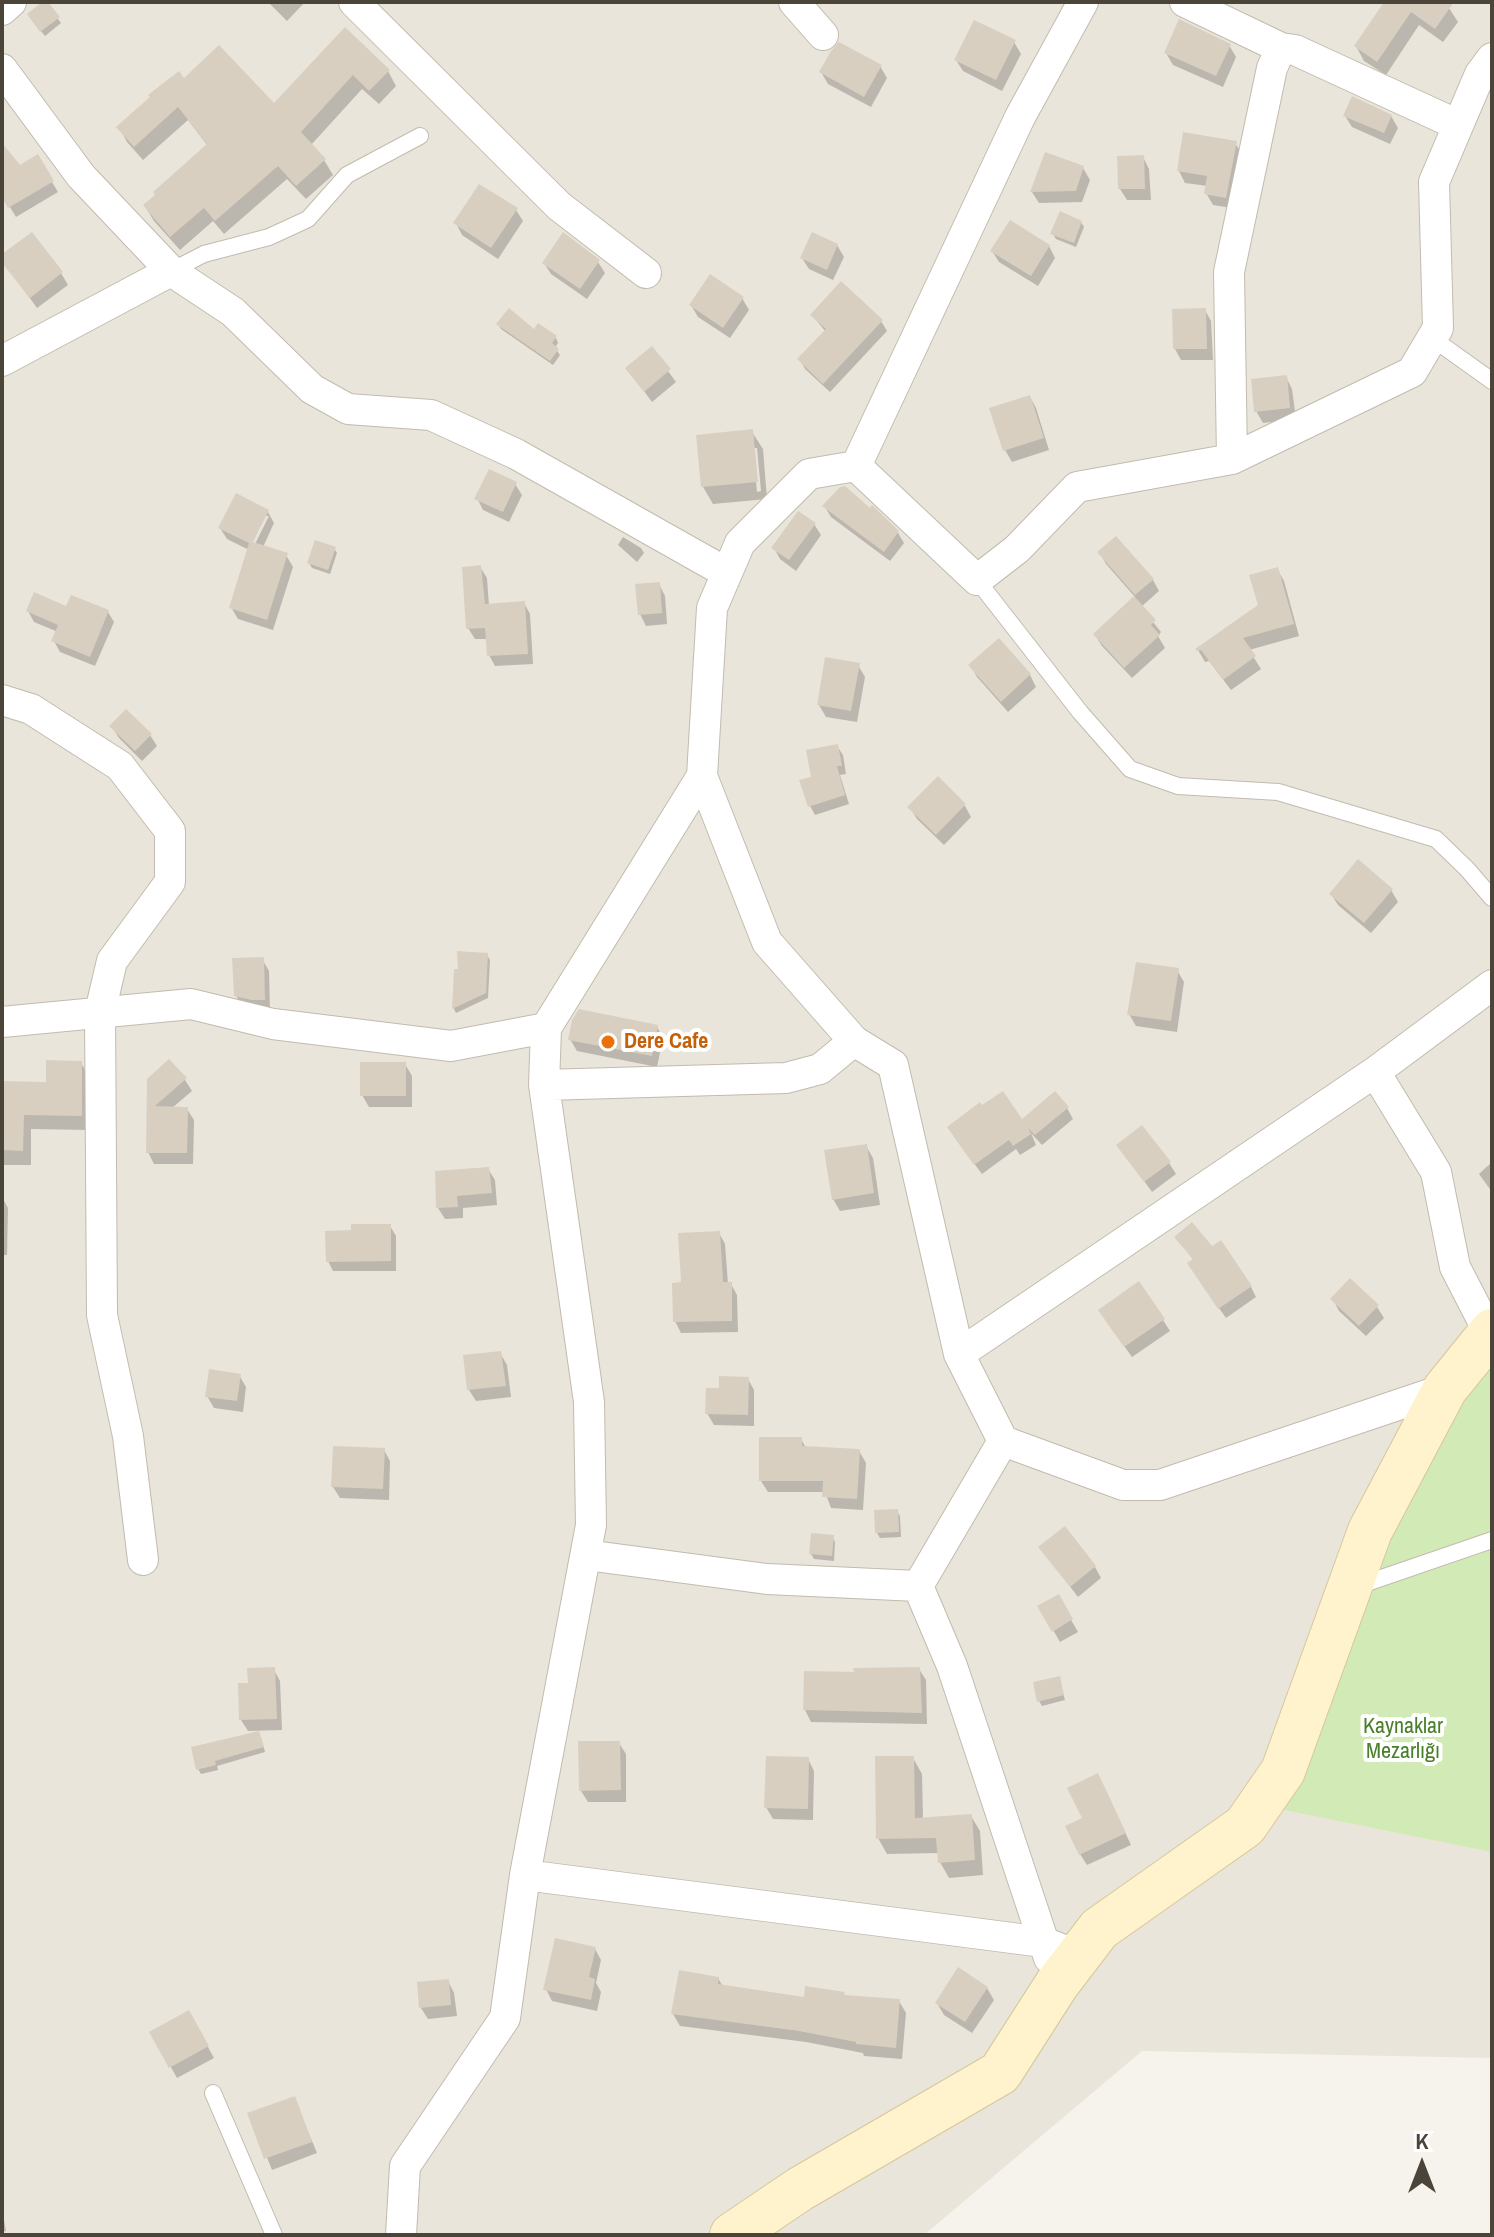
<!DOCTYPE html>
<html>
<head>
<meta charset="utf-8">
<style>
  body { margin:0 }
  #map { position:relative; width:1494px; height:2237px; overflow:hidden; background:#f6f3ec; font-family:"Archivo Narrow",sans-serif }
  canvas { display:block }
  .frame { position:absolute; inset:0; border:4px solid #4b4439; pointer-events:none }
  .north { position:absolute; left:1382px; top:2125px; width:80px; height:80px; -webkit-text-stroke:6px #fff; paint-order:stroke; rotate:0deg; font-size:22px; font-weight:700; line-height:32px; text-align:center; color:#4b4439 }
  .north::after { content:''; display:block; margin:auto; width:28px; height:36px; background:#4b4439; clip-path:polygon(50% 0,100% 100%,50% 72%,0 100%) }
</style>
</head>
<body>
<div id="map">
<canvas width="1494" height="2237"></canvas>
<div class="frame"></div>
<div class="north">K</div>
</div>
<script>
const context = document.querySelector('canvas').getContext('2d');
context.lineJoin = 'round';
function fillPath(path, color) { context.fillStyle = color; context.fill(path, 'evenodd'); }
function stroke(path, color, width, dash) { context.strokeStyle = color; context.lineWidth = width; context.lineCap = dash ? 'butt' : 'round'; context.setLineDash(dash || []); context.stroke(path); }
function label(font, color, halo, rows, align = 'center') {
  context.font = font + ' "Archivo Narrow",sans-serif'; context.lineWidth = 8; context.setLineDash([]); context.textBaseline = 'middle'; context.strokeStyle = halo; context.fillStyle = color; for (const [text, x, y, turn = 0] of rows) {
    context.save(); context.translate(x, y); context.rotate((+turn || 0) * Math.PI / 180); context.textAlign = isNaN(turn) ? turn : align; if (halo) context.strokeText(text, 0, 0); context.fillText(text, 0, 0); context.restore();
  }
}
const residential = new Path2D(`
  M2,2H1492V2058L1142,2051L924,2235H2Z`);
const green = new Path2D(`
  M1492,1346V1852L1280,1809L1354,1620L1450,1397Z`);
const shadow = new Path2D(`
  M45,2L61,23L45,36L32,20Z
  M268,2H305L287,21Z
  M1386,2H1441L1449,8L1458,22L1443,42L1419,25L1386,75L1364,61L1356,46Z
  M345,30L388,71L396,86L379,104L362,89L311,145L324,160L333,175L306,199L287,179L224,234L213,221L180,250L154,221L145,206L208,146L188,120L143,160L127,142L119,127L184,81L274,106Z
  M1014,42L1021,54L1002,91L963,71L956,60Z
  M1229,45L1236,57L1223,87L1173,65L1166,53Z
  M880,66L887,78L871,107L828,84L821,72Z
  M1345,116H1391L1398,128L1390,144L1352,127Z
  M1235,143L1242,154L1232,208L1213,205L1206,193L1208,186L1185,183L1179,171Z
  M2,146L20,167L37,157L58,192L16,217L2,194Z
  M1046,155L1083,168L1090,180L1082,202L1039,203L1032,192Z
  M1143,157L1149,169L1151,200H1127L1120,189Z
  M516,210L523,221L498,259L462,235L456,223Z
  M1081,222L1084,227L1076,247L1056,239L1053,234Z
  M837,245L844,257L833,280L809,269L802,258Z
  M1049,246L1055,258L1038,286L999,262L992,251Z
  M598,262L605,273L587,299L551,274L544,263Z
  M5,264L61,273L68,285L37,308Z
  M742,298L749,310L730,338L698,317L691,305Z
  M1205,310L1211,321L1213,360H1181L1175,349Z
  M812,315L881,321L887,331L830,392L805,369L800,359L826,332Z
  M498,324L556,338L558,343L555,348L560,355L553,365L501,329Z
  M652,349L676,382L652,402L627,368Z
  M1286,377L1292,389L1296,419L1263,423L1256,411Z
  M1030,397L1036,408L1049,450L1012,462L1005,450Z
  M752,432L763,449L767,499L713,504L703,487ZM753,448H757L761,491L757,492Z
  M515,484L522,495L509,522L483,510L477,498Z
  M825,507L898,533L904,543L890,561L831,517Z
  M268,512L274,523L263,547L286,555L293,567L273,630L238,619L231,607L251,552L269,516H264L247,549L227,539L220,528Z
  M814,524L821,535L796,571L780,559L774,548Z
  M623,537L641,548L644,553L637,562L618,545Z
  M334,548L337,553L330,574L312,568L309,563Z
  M1100,553L1153,580L1159,591L1141,607L1161,632L1158,636L1165,648L1132,678L1102,646L1095,635L1135,597L1106,564Z
  M480,567L487,578L489,606L524,603L530,614L533,664L495,666L489,655L488,639H475L468,628Z
  M1277,569L1284,581L1299,636L1249,650L1261,669L1231,690L1209,661L1205,662L1198,650L1260,605Z
  M659,584L665,596L667,624L646,626L640,614Z
  M67,609L108,612L114,622L95,666L60,652L54,641L58,632L34,622L28,611Z
  M999,641L1030,675L1036,687L1008,712L977,677L971,666Z
  M858,665L865,677L857,722L826,717L819,705Z
  M112,727L150,735L157,746L142,761L119,738Z
  M837,746L843,755L846,774L840,775L849,804L815,815L810,806L813,778Z
  M938,779L965,806L971,817L944,845L917,819L910,807Z
  M1391,890L1398,902L1371,933L1338,905L1331,894Z
  M487,955L490,960L488,998L456,1013L454,1009L455,971Z
  M262,959L269,971L270,1011L242,1007L236,995Z
  M1177,970L1184,982L1177,1032L1136,1026L1129,1014Z
  M657,1027L663,1038L657,1067L577,1051L570,1039Z
  M81,1063L90,1078V1130L31,1129V1165H2V1083L48,1084Z
  M405,1064L412,1076V1107H369L362,1095Z
  M149,1080H185L192,1091L172,1108L187,1109L194,1120L193,1164H154L148,1152Z
  M1067,1108L1073,1119L1042,1145L1031,1133L1036,1145L1020,1155L1016,1149L982,1174L955,1138Z
  M866,1146L873,1158L880,1205L840,1211L833,1199Z
  M1119,1146L1169,1163L1176,1174L1152,1192Z
  M1492,1162V1192L1479,1174Z
  M488,1169L495,1180L497,1205L463,1208V1218L445,1219L438,1208Z
  M2,1197L8,1208L7,1255H2Z
  M390,1226L396,1236V1271H333L328,1261Z
  M719,1233L725,1244L728,1284H731L737,1295L738,1332L681,1333L675,1321L683,1284Z
  M1177,1237L1251,1287L1256,1297L1226,1318L1195,1274L1194,1261Z
  M1333,1299L1377,1307L1384,1318L1366,1336L1339,1311Z
  M1163,1320L1170,1331L1132,1357L1107,1322Z
  M500,1353L507,1365L511,1397L476,1401L469,1390Z
  M239,1375L246,1387L243,1412L214,1408L207,1396Z
  M748,1379L754,1390V1426L714,1425L707,1413L721,1390Z
  M801,1439L806,1448L859,1451L866,1463L863,1510L831,1508L825,1492H768L761,1481Z
  M384,1450L390,1461L389,1500L340,1498L333,1487Z
  M897,1511L900,1516L901,1537L880,1538L877,1533Z
  M832,1537L835,1542L834,1561L814,1559L811,1554Z
  M1041,1548L1095,1567L1101,1578L1078,1597Z
  M1058,1597L1078,1632L1060,1642L1040,1607Z
  M919,1669L926,1680L927,1724L811,1722L805,1710L856,1674Z
  M274,1670L280,1681L282,1730L248,1731L241,1720L250,1685Z
  M1059,1678L1065,1700L1042,1706L1039,1701Z
  M261,1738L265,1752L217,1766L218,1770L201,1774L198,1769Z
  M619,1743L626,1754V1802H588L581,1791Z
  M913,1758L922,1774L923,1819L971,1816L980,1831L983,1875L949,1878L940,1862L939,1853L887,1854L878,1838Z
  M808,1759L814,1771L813,1820L773,1819L766,1807Z
  M1104,1787L1131,1845L1087,1865L1080,1854L1084,1819Z
  M595,1949L601,1960L596,1983L601,1992L597,2011L552,2001L546,1989Z
  M718,1978L723,1987L805,2000L844,1994L845,1997L899,2001L906,2013L902,2059L864,2056L863,2053L806,2042L680,2026L673,2014Z
  M448,1981L454,1993L457,2016L428,2019L421,2008Z
  M987,1988L994,2000L972,2033L944,2015L937,2003Z
  M189,2013L214,2058L177,2078L152,2033Z
  M294,2098L317,2153L272,2170L250,2115Z
  M2,2209L6,2231L2,2232Z`);
const building = new Path2D(`
  M42,2H48L60,17L40,32L27,14Z
  M1384,2H1454L1435,29L1411,12L1377,62L1354,46Z
  M1179,19L1231,44L1216,76L1164,53Z
  M974,20L1016,40L996,80L954,60Z
  M345,27L390,70L369,91L353,75L301,132L326,159L296,186L278,166L215,221L204,208L170,237L143,205L155,195L153,192L207,144L178,107L134,147L116,127L150,97L148,95L179,71L184,78L219,45L274,103Z
  M839,42L882,65L864,97L819,72L831,51Z
  M1352,96L1392,115L1384,133L1343,116Z
  M1183,132L1237,141L1226,198L1204,194L1207,176L1177,171Z
  M2,143L20,165L38,154L54,181L8,208L2,197Z
  M1045,152L1084,166L1076,191L1030,192Z
  M1144,155L1145,189H1118L1117,156Z
  M479,184L518,208L491,248L453,223Z
  M1060,211L1082,221L1074,243L1050,234Z
  M1010,220L1050,245L1031,276L990,251Z
  M32,232L63,272L30,298L2,263V254Z
  M563,232L600,260L580,289L542,263Z
  M812,232L838,244L827,270L800,258Z
  M710,274L744,297L723,328L689,305Z
  M841,281L883,320L823,384L797,359L826,329L810,315Z
  M509,308L534,329L538,323L557,336L552,343L559,349L550,361L496,324Z
  M1206,308L1207,349H1173L1172,309Z
  M652,346L671,369L644,392L625,368Z
  M1287,375L1290,408L1254,412L1251,379Z
  M1030,395L1044,438L1003,451L989,408Z
  M753,429L758,482L701,487L696,435Z
  M489,469L517,482L503,512L474,499Z
  M845,486L870,508L872,505L899,531L884,552L822,506L840,487Z
  M236,493L269,510L253,542L288,553L267,620L229,608L249,543L218,528Z
  M798,511L816,523L789,560L771,548Z
  M1116,536L1154,579L1135,595L1097,552Z
  M315,540L336,547L328,570L307,563Z
  M481,565L485,604L525,601L528,654L487,656L485,628L466,629L462,567Z
  M1278,567L1294,624L1243,638L1256,656L1223,680L1201,650L1197,651L1195,649L1258,605L1249,575Z
  M660,582L662,613L638,615L635,584Z
  M34,592L66,606L71,595L109,610L90,657L51,641L58,625L26,611Z
  M1134,596L1156,620L1151,625L1160,635L1124,668L1093,634Z
  M999,638L1031,674L1001,702L968,665Z
  M825,657L860,663L851,711L817,705Z
  M126,709L152,734L135,751L109,726Z
  M838,744L842,766H837L845,795L808,807L799,780L811,777L806,750Z
  M938,776L966,804L936,835L907,807Z
  M1358,859L1393,889L1364,923L1329,894Z
  M457,951L488,953L486,993L452,1009L454,969H458Z
  M264,957L265,1000H252L234,996L232,958Z
  M1136,962L1179,968L1171,1021L1127,1015Z
  M579,1009L658,1025L652,1056L568,1040L572,1020Z
  M169,1059L187,1078L155,1106L188,1107L187,1153H146L147,1079Z
  M46,1060L82,1061V1116L24,1115L23,1151L2,1150V1081L46,1082Z
  M360,1062H406V1096H360Z
  M1003,1091L1022,1119L1055,1091L1069,1107L1035,1135L1028,1128L1031,1134L1013,1146L1009,1140L974,1165L947,1127L980,1102L982,1105Z
  M1142,1125L1171,1162L1144,1182L1116,1145Z
  M867,1144L874,1193L832,1200L824,1150Z
  M489,1167L492,1193L457,1196L458,1207L436,1208L435,1171Z
  M1192,1222L1212,1246L1221,1240L1252,1286L1218,1309L1187,1263L1193,1259L1174,1237Z
  M351,1224H391V1261L326,1262L325,1231L351,1230Z
  M720,1231L723,1282H732V1321L673,1322L672,1283L681,1282L678,1233Z
  M1350,1278L1379,1305L1359,1326L1330,1299Z
  M1139,1281L1165,1319L1124,1347L1098,1310Z
  M501,1351L506,1386L467,1390L463,1355Z
  M209,1369L241,1374L237,1401L205,1397Z
  M719,1376L749,1377L748,1415L705,1414L706,1388H719Z
  M759,1437H802V1446L860,1449L857,1499L822,1497L823,1481H759Z
  M333,1446L385,1448L383,1489L331,1487Z
  M898,1509L899,1532L875,1533L874,1510Z
  M1065,1526L1096,1566L1070,1587L1038,1547Z
  M811,1533L834,1535L832,1556L809,1554Z
  M1059,1594L1073,1619L1052,1632L1037,1606Z
  M275,1667L277,1719L239,1720L238,1683H248L247,1668Z
  M920,1667L922,1713L803,1710L804,1671L854,1672L853,1668Z
  M1060,1676L1064,1695L1037,1702L1033,1682Z
  M259,1731L264,1747L215,1761L216,1765L196,1770L191,1747Z
  M578,1741H620L621,1790L579,1791Z
  M766,1756L809,1757L808,1809L764,1808Z
  M875,1756H914L915,1818L972,1814L975,1860L938,1863L936,1838L876,1839Z
  M1098,1773L1126,1833L1079,1855L1065,1826L1082,1818L1067,1788Z
  M555,1938L596,1947L589,1977L595,1979L591,2000L543,1990Z
  M958,1967L988,1987L965,2022L935,2003Z
  M679,1970L719,1977L718,1984L804,1997L805,1986L845,1992L844,1995L900,1999L896,2048L856,2044V2042L799,2031L671,2014Z
  M449,1979L451,2005L419,2008L417,1982Z
  M189,2010L209,2046L169,2068L149,2032Z
  M295,2096L312,2142L264,2159L247,2113Z`);
const lane = new Path2D(`
  M171,271L204,254L269,237L308,219L347,175L420,136
  M1432,338L1492,381
  M977,580L1080,712L1130,769L1178,786L1278,792L1436,839L1467,869L1492,898
  M1358,1586L1492,1540
  M213,2093L274,2235`);
const street = new Path2D(`
  M354,2L559,206L646,273
  M794,2L823,35
  M1185,2L1281,48L1295,50L1458,125
  M2,10L11,2
  M2,69L81,176L171,271L233,312L312,389L348,409L431,415L516,454L727,573
  M2,361L171,271
  M1232,459L1229,272L1272,68L1281,48
  M856,466L1020,117L1083,2
  M2,700L31,709L120,766L170,831V882L112,961L100,1012L102,1315L128,1436L143,1560
  M702,776L767,942L854,1041L893,1065L959,1354L1003,1441L1123,1485H1160L1445,1389
  M2,1022L191,1004L273,1024L451,1046L546,1028
  M1375,1072L1436,1172L1455,1267L1489,1333
  M544,1085L786,1078L820,1069L854,1041
  M959,1354L1375,1072L1492,985
  M586,1555L767,1579L918,1586
  M918,1586L952,1666L1049,1958
  M918,1586L1003,1441
  M525,1875L1043,1942L1079,1956
  M401,2235L405,2166L505,2018L525,1875L591,1525L589,1402L544,1085L546,1028L702,776L712,608L740,543L809,474L856,466L977,580L1017,549L1077,487L1232,459L1412,372L1438,328L1434,182L1480,74L1492,58`);
const secondary = new Path2D(`
  M732,2235L800,2189L1000,2073L1057,1984L1099,1929L1245,1826L1283,1771L1370,1531L1445,1389L1492,1331`);
const markers = [
  [608,1042,8,"#e8710a"]
];
const foodNames = [
  ["Dere Cafe",624,1042]
];
const parkNames = [
  ["Kaynaklar",1403,1727],
  ["Mezarlığı",1403,1752]
];
fillPath(residential, '#eae5da');
fillPath(green, '#d2eab5');
fillPath(shadow, '#0003');
fillPath(building, '#d8cfc1');
stroke(lane, '#c2bbae', 18);
stroke(street, '#c2bbae', 32);
stroke(secondary, '#d6c79b', 46);
stroke(lane, '#fff', 16);
stroke(street, '#fff', 30);
stroke(secondary, '#fff3cd', 44);
for (const [x, y, r, color] of markers) { const dot = new Path2D(); dot.arc(x, y, r, 0, 2 * Math.PI); context.fillStyle = color; context.fill(dot); stroke(dot, '#fff', 3); }
label('bold 22px', '#c56008', '#fff', foodNames, 'left');
label('22px', '#4a7f2a', '#fff', parkNames);
</script>
</body>
</html>
